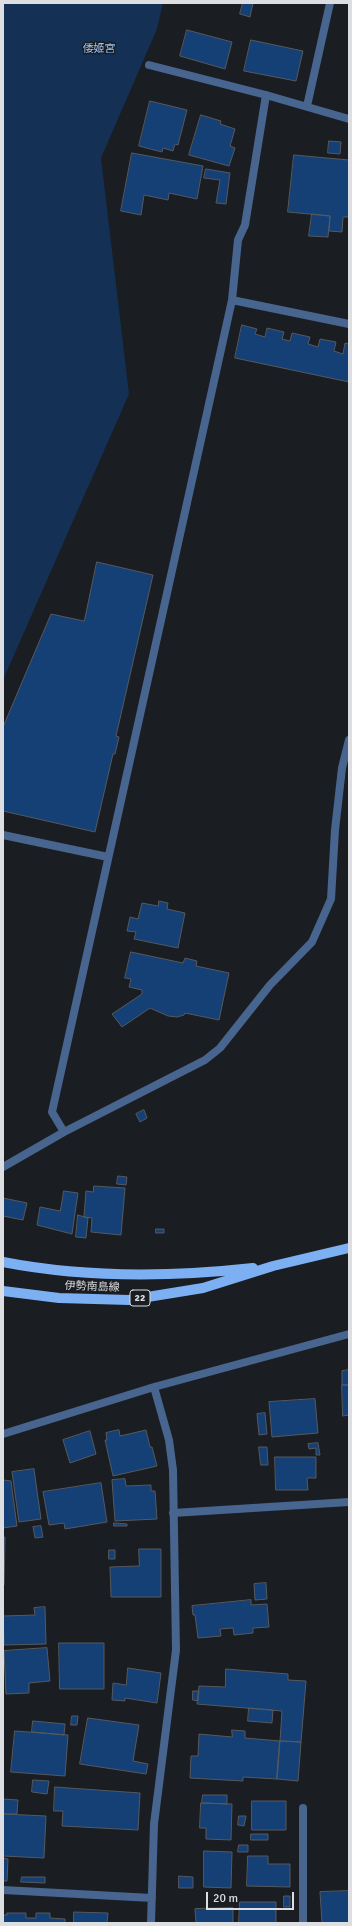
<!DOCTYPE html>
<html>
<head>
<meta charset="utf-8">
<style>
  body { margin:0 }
  #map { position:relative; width:352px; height:1926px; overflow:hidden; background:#1a1d21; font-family:Signika,sans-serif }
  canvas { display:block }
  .frame { position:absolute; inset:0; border:4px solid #dcdee1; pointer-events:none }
  .scale { position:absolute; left:206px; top:1892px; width:88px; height:18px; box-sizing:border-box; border:2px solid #dcdee1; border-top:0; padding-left:5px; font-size:12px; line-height:14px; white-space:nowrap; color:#dcdee1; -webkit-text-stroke:3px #1a1d21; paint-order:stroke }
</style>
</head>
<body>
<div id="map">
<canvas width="352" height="1926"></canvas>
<div class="frame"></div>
<div class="scale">20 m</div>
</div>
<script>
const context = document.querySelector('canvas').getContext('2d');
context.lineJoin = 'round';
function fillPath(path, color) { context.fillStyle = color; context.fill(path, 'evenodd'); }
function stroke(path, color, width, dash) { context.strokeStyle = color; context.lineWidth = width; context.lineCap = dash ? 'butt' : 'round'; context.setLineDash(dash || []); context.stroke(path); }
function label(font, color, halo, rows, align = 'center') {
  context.font = font + ' Signika,"Noto Sans JP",sans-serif'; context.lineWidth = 3; context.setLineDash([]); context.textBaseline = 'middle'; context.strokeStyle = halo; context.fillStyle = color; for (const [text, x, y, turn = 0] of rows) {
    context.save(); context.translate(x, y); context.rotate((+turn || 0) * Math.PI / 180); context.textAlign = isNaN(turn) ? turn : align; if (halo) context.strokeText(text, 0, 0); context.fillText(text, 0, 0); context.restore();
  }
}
const green = new Path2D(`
  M3,3H163L157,29L101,158L129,394L3,680Z`);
const building = new Path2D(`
  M243,3H253L250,17L240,14Z
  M187,30L232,42L225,69L180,56Z
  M251,40L303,51L296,81L244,71Z
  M150,101L187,110L178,145L175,144L173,151L163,148L162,152L139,146Z
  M201,115L221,121L220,124L235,129L230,146L235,148L229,166L189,155Z
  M329,141L341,142L340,154L328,153Z
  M132,153L203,166L197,199L169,193L168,200L144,195L141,215L121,211Z
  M294,155L349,160V217H343L342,232L329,231L330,216L288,212Z
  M206,169L230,173L226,204L216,203L220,180L204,178Z
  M312,214L330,216L328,237L309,236Z
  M242,325L257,329L255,334L265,337L267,328L284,332L282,339L290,341L292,333L310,337L308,344L318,347L320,339L336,342L334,351L343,354L345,343L349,344V382L235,358Z
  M97,562L153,575L116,736L119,737L115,754H113L95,832L3,811V727L51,614L84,621Z
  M159,901L168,903L167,909L185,913L178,948L134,939L136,932L127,931L130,917L138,919L142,903L158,906Z
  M131,952L183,963L185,958L197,961L196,966L229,973L219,1020L185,1013L184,1015L177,1017L168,1016L150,1008L122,1027L112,1014L142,994V990L129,987L131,979L125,978Z
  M144,1110L147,1118L140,1122L136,1114Z
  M118,1176L127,1177L126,1185L117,1184Z
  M94,1186L125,1188L121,1235L91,1232L92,1218L84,1217V1216L86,1191L93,1192Z
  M64,1191L78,1193L72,1234L37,1225L40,1207L60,1211Z
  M3,1198L27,1203L23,1220L3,1216Z
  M78,1215L88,1218L86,1238L76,1237Z
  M156,1229H164V1233H156Z
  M349,1370V1385H342V1371Z
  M342,1385H349V1415L343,1416Z
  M315,1399L318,1433L272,1437L269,1402Z
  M265,1413L267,1434L259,1435L257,1414Z
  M119,1430L120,1436L146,1430L150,1447H152L157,1466L113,1476L105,1440H107L106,1433Z
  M90,1431L96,1454L70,1463L63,1440Z
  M318,1443L320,1455H316V1448L309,1449L308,1444Z
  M259,1447H267L268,1465H261Z
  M275,1457H316V1478H307L308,1490H276Z
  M34,1469L41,1519L19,1522L12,1472Z
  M125,1479L126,1486L151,1485V1491H155L157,1519L115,1521L112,1480Z
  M3,1480L11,1481L17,1526L3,1528Z
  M101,1483L107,1522L65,1529L64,1523L49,1525L43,1492Z
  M114,1523L127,1524V1526H114Z
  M41,1526L43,1537L35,1538L33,1527Z
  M3,1537H5L4,1585H3Z
  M139,1549H161V1597H111L110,1567L139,1566Z
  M109,1550H115V1559H109Z
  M266,1583L267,1599L255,1600L254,1584Z
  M251,1600V1605L267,1604L269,1627L253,1628V1633L234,1635L233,1628L220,1629L221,1636L198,1638L195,1615H193L192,1606Z
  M45,1607L46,1644L4,1645L3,1616L35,1615L34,1608Z
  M59,1643H104V1689H60Z
  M47,1648L50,1681L29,1683V1693L6,1694L4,1651Z
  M128,1668L161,1673L157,1703L125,1698V1701L112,1700L113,1683L126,1685Z
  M226,1669L288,1674V1680L306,1681L301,1742L280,1741L282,1711L197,1704L199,1686L225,1687Z
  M193,1691H199L198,1701L193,1700Z
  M249,1708L273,1710L272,1723L248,1721Z
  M72,1716H78L77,1725H71Z
  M88,1718L139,1725L133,1761L148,1764L146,1774L80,1764Z
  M33,1721L65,1724L64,1735L32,1732Z
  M232,1730L245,1731V1738L280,1741L277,1779L243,1777V1781L190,1778L191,1756H198L199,1734L232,1737Z
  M15,1731L68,1735L65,1776L11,1772Z
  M280,1741L301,1742L298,1781L277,1779Z
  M33,1780L49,1781L47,1794L32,1792Z
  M55,1787L140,1793L138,1830L62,1826L63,1811H54Z
  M203,1795H227V1804L202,1803Z
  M3,1799L18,1800L17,1814H3Z
  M252,1801H286V1830H252Z
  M201,1803L232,1804L231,1840L206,1839V1828H200Z
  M3,1814L46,1816L44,1858L3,1856Z
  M239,1816H246L244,1826L238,1825Z
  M251,1834H268V1840H251Z
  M239,1845H248V1852H238Z
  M204,1851L232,1852L231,1888L204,1887Z
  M248,1856H268V1864H290V1887L247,1886Z
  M3,1858L8,1859L7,1881H3Z
  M179,1876L193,1877V1888H179Z
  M22,1877H45V1883L21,1882Z
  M349,1891V1923H322L320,1892Z
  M284,1896H290V1907H284Z
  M240,1902H276V1923H239Z
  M233,1908V1923H196L195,1909Z
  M74,1912L108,1913L107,1923H74Z
  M7,1913H26V1918H36V1913H50V1918L65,1919V1923H3V1915H7Z`);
const street = new Path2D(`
  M149,65L266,95L349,119
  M307,106L330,3
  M232,300L349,324
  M3,835L108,857
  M64,1132L205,1060L220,1048L270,985L312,942L331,899L335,830L342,768L349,740
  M3,1167L64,1132L52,1112L232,300L238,240L245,225L266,95
  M3,1434L154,1387L349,1334
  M173,1513L349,1502
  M3,1890L152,1898
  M151,1923L154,1824L176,1650L173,1470L169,1440L154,1387
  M303,1923V1808`);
const primary = new Path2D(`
  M3,1262C85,1278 171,1277 253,1268
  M3,1291L59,1298L129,1300L203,1288L273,1266L349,1248`);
const shields = [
  [140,1298,20]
];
const shieldNames = [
  ["22",140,1298]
];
const parkNames = [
  ["倭姬宮",99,49]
];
const streetNames = [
  ["伊勢南島線",92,1287,2]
];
fillPath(green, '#143055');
fillPath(building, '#144076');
stroke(building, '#56595e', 1);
stroke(street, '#47658e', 8);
stroke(primary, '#7daff3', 10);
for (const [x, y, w] of shields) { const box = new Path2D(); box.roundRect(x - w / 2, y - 8, w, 16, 3); context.fillStyle = '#1a1d21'; context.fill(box); stroke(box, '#dcdee1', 1); }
label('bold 10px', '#dcdee1', null, shieldNames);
label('11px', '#9ec3f4', '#1a1d21', parkNames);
label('11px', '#dcdee1', '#1a1d21', streetNames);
</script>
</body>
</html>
